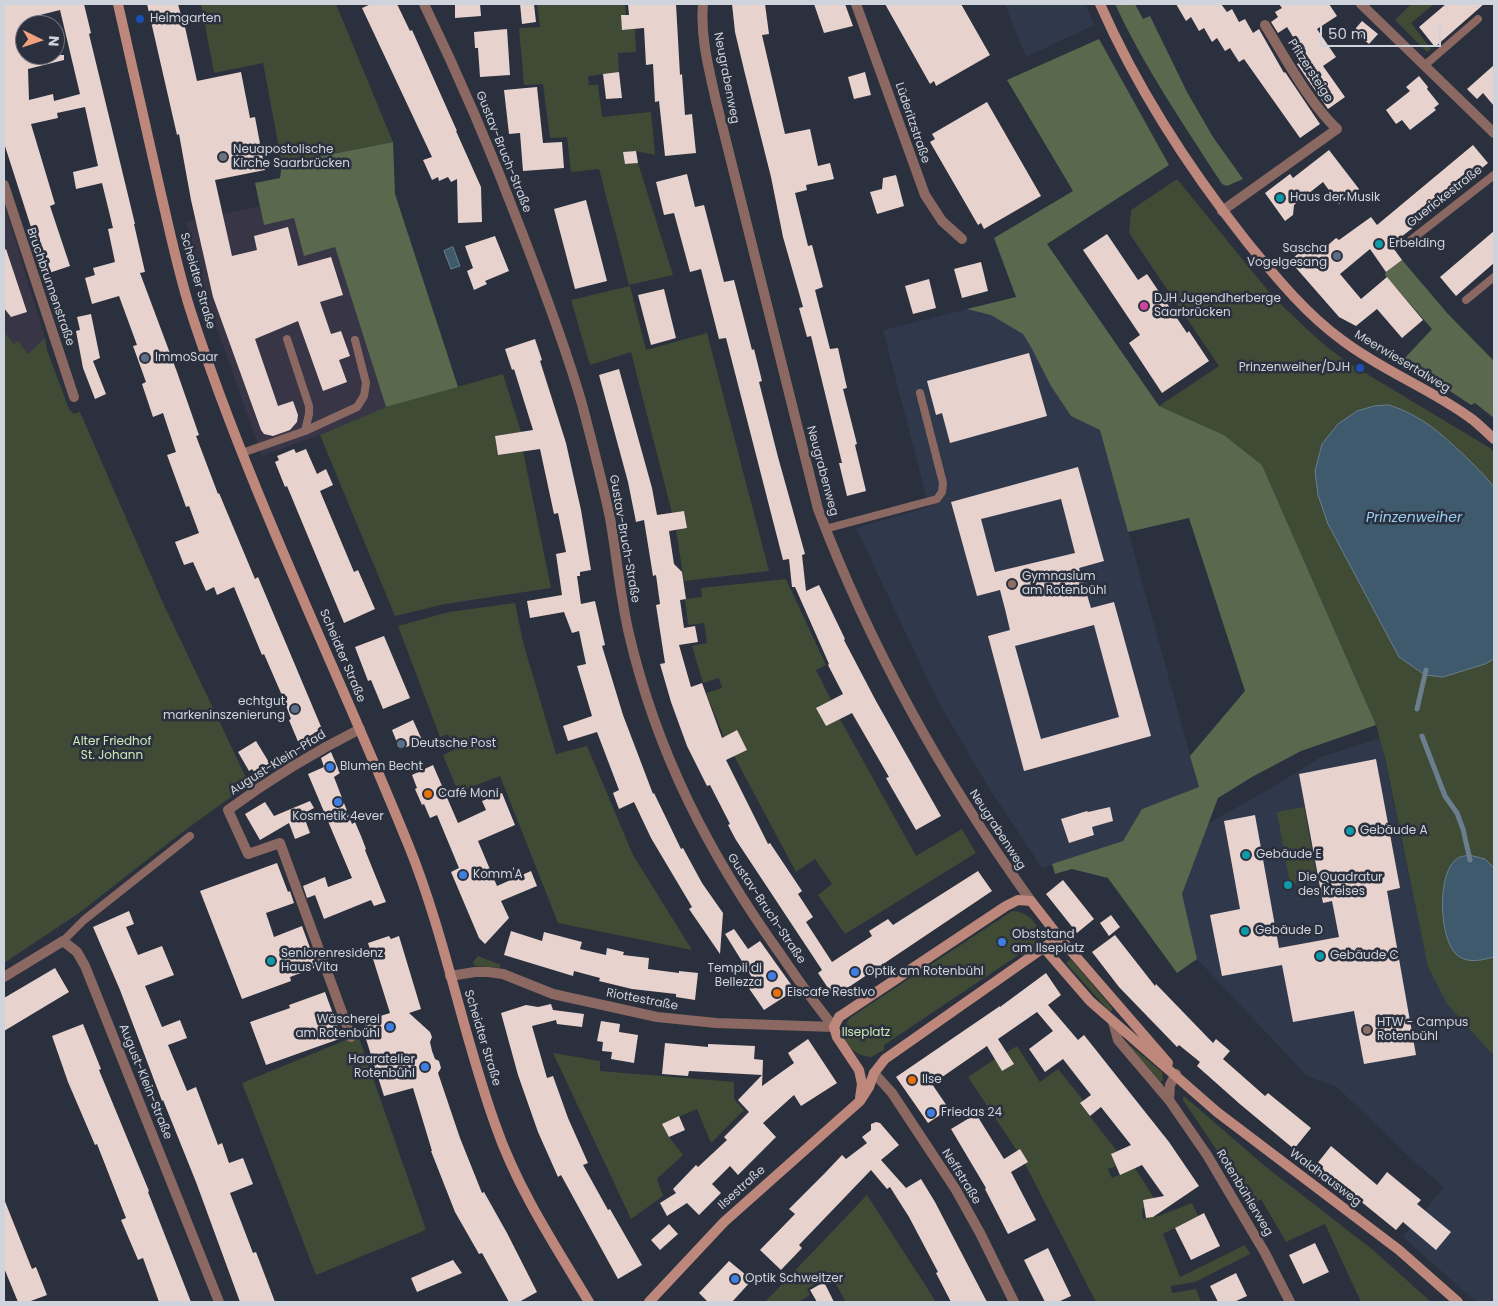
<!DOCTYPE html>
<html>
<head>
<meta charset="utf-8">
<style>
  body { margin:0 }
  #map { position:relative; width:1498px; height:1306px; overflow:hidden; background:#2a303d; font-family:Poppins,sans-serif }
  canvas { display:block }
  .frame { position:absolute; inset:0; border:5px solid #cfd3db; pointer-events:none }
  .north { position:absolute; left:15px; top:15px; width:50px; height:50px; box-sizing:border-box; background:#2a303d; border:1px solid #6c717c; border-radius:50%; rotate:94deg; font-size:14px; font-weight:700; line-height:20px; text-align:center; color:#cfd3db }
  .north::after { content:''; display:block; margin:auto; width:18px; height:22px; background:#f1a17e; clip-path:polygon(50% 0,100% 100%,50% 72%,0 100%) }
  .scale { position:absolute; left:1320px; top:25px; width:121px; height:22px; box-sizing:border-box; border:2px solid #cfd3db; border-top:0; padding-left:6px; font-size:15px; line-height:18px; white-space:nowrap; color:#cfd3db; -webkit-text-stroke:4px #2a303d; paint-order:stroke }
</style>
</head>
<body>
<div id="map">
<canvas width="1498" height="1306"></canvas>
<div class="frame"></div>
<div class="north">N</div>
<div class="scale">50 m</div>
</div>
<script>
const context = document.querySelector('canvas').getContext('2d');
context.lineJoin = 'round';
function fillPath(path, color) { context.fillStyle = color; context.fill(path, 'evenodd'); }
function stroke(path, color, width, dash) { context.strokeStyle = color; context.lineWidth = width; context.lineCap = dash ? 'butt' : 'round'; context.setLineDash(dash || []); context.stroke(path); }
function label(font, color, halo, rows, align = 'center') {
  context.font = font + ' Poppins,sans-serif'; context.lineWidth = 5; context.setLineDash([]); context.textBaseline = 'middle'; context.strokeStyle = halo; context.fillStyle = color; for (const [text, x, y, turn = 0] of rows) {
    context.save(); context.translate(x, y); context.rotate((+turn || 0) * Math.PI / 180); context.textAlign = isNaN(turn) ? turn : align; if (halo) context.strokeText(text, 0, 0); context.fillText(text, 0, 0); context.restore();
  }
}
const built = new Path2D(`
  M1005,4H1086L1094,25L1026,57Z
  M1017,297L1100,430L1199,787L1142,809L1123,841L1042,868L989,788L939,703L856,528L929,507L883,330Z
  M1380,738L1428,967L1447,1004L1494,1056V1302H1476L1403,1237L1444,1187L1417,1164L1336,1086L1308,1077L1197,959L1182,895L1207,824L1266,791L1321,757Z`);
const industrial = new Path2D(`
  M4,203L45,338L28,354L18,341L14,345L4,332Z
  M260,206L264,224L294,218L335,247L386,407L320,435L262,456L203,289L186,222Z`);
const green = new Path2D(`
  M201,4H336L393,142L282,164L263,63L214,73Z
  M537,4H625L626,15H622V30L635,29L636,52L618,53L619,72L588,76L589,85H598L602,117L651,112L655,155L636,151L623,152L625,164L638,163L673,275L629,285L599,169L571,172L567,137L550,138L543,84L524,85L519,28L540,27Z
  M1409,4H1434L1411,23L1431,49L1427,52L1395,20L1410,5Z
  M1177,179L1274,298L1322,343L1347,362L1490,448L1494,452V1056L1447,1004L1428,967L1385,758L1376,725L1262,465L1224,435L1159,406L1219,366L1129,233L1131,210Z
  M630,286L646,350L707,333L769,571L684,581L676,530L687,528L684,511L672,513L631,352L590,365L571,300Z
  M4,332L14,344L18,341L28,354L45,338L47,350L69,409L74,414L80,412L163,603L249,784L184,831L79,913L4,963Z
  M503,374L521,432L495,436L498,455L523,451L551,588L445,604L395,616L320,435L386,407Z
  M786,579L826,665L816,670L831,700L817,708L826,726L840,719L916,856L962,829L976,853L845,934L818,895L832,884L815,859L796,872L734,756L747,750L736,730L724,737L706,693L722,688L719,678L703,683L692,646L707,643L704,623L688,625L685,599L702,597L701,588Z
  M515,603L523,642L556,754L587,746L633,855L692,950L558,923L500,776L458,792L443,755L454,750L448,734L440,737L398,626L449,612Z
  M1304,807L1317,880L1290,884L1277,812Z
  M1012,911C1028,911 1046,928 1036,944C1034,949 1029,952 1024,956L1020,954L884,1045V1050L871,1057C851,1056 834,1035 851,1017Z
  M478,956L501,965L499,968L475,966L473,962Z
  M1071,959L1112,1008V1011H1109L1066,963Z
  M358,1035L426,1230L316,1275L242,1083Z
  M1126,1042L1162,1072L1163,1080L1161,1082Z
  M1017,1046L1040,1082L1058,1069L1083,1100L1080,1104L1117,1151L1111,1154L1116,1166L1108,1169L1112,1178L1135,1168L1154,1198L1143,1200L1144,1208L1142,1209L1143,1219L1159,1216L1192,1203L1198,1216L1163,1234L1180,1277L1245,1245L1250,1254L1195,1282L1171,1286L1172,1293L1196,1289L1201,1302H1096L1025,1164L1028,1162L1020,1149L1017,1151L968,1077L995,1059L1002,1071L1013,1064L1006,1053Z
  M553,1053L600,1061V1071L734,1082V1099L744,1110L711,1143L697,1109L662,1124L669,1137L683,1155L657,1179L663,1196L631,1219Z
  M1183,1097H1185L1266,1167L1373,1250L1431,1302H1361L1325,1224L1286,1242L1261,1199L1253,1204L1183,1100Z
  M867,1195L931,1294L935,1302H846L831,1275L807,1289L810,1295L798,1302H765Z`);
const forest = new Path2D(`
  M1115,4H1135L1143,19L1150,16L1187,92L1213,137L1243,179L1227,186L1222,184C1184,125 1144,67 1115,4Z
  M1099,39L1169,165L1047,244L1159,406L1224,435L1262,465L1376,725L1301,751L1252,777L1218,798L1182,894L1197,959L1177,973L1108,878L1072,869L1055,874L1052,864L1123,841L1142,809L1199,787L1190,756L1245,691L1189,518L1128,532L1100,430L1071,416L1051,386L1031,347L1023,334L991,315L967,309L1016,297L994,238L1073,191L1007,80Z
  M393,142L395,194L458,387L386,407L335,247L304,256L294,218L264,225L255,183L280,178L282,164Z
  M1402,260L1448,314L1494,361V418L1475,403L1471,405L1403,360L1432,329L1385,275L1386,272Z`);
const water = new Path2D(`
  M453,247L460,266L451,269L444,251Z
  M1389,405C1424,416 1445,437 1471,462C1479,471 1488,478 1494,488V659L1485,664L1443,677L1425,675L1399,657L1328,524L1318,495L1315,471L1322,444L1338,424L1357,411L1374,406Z
  M1469,855L1485,859L1494,868V957C1482,960 1468,964 1457,955C1439,940 1436,871 1458,858C1461,856 1466,856 1469,855Z`);
const stream = new Path2D(`
  M1417,709L1426,670
  M1422,736L1445,796L1457,813L1463,829L1470,860`);
const building = new Path2D(`
  M4,4H84L91,33L89,34L135,224H134L145,272L140,273L177,372L199,435L196,436L218,494L219,493L255,579L258,577L322,729L314,733L315,737L299,744L289,720L291,719L284,700L264,654L262,655L234,587L217,595L214,587L206,591L193,562L184,565L175,542L199,533L189,506L186,507L167,455L176,452L163,413L153,417L142,384L146,382L133,346L137,345L119,296L92,304L85,278L95,275L93,268L115,262L108,229L113,228L102,183L76,189L73,172L98,166L85,107L57,113L58,118L31,124L55,204L50,206L70,266L46,274L4,143ZM60,10L80,94L54,101L53,94L29,100L28,69L64,60V55H25V25H36V16Z
  M147,4H178L184,27H185L197,81L241,72L250,118L255,117L265,170L215,180L232,256L257,250L254,236L288,227L298,266L331,257L343,295L320,302L331,334L341,331L350,356L339,360L347,382L323,391L298,321L255,339L278,406L293,401L298,415L297,422L290,430L273,436L264,434L261,430L213,297L191,200L179,134L177,135Z
  M371,4H397L410,31L412,30L457,131H456L481,187L482,222L458,223L457,179L451,182L448,177L439,181L438,177L432,180L423,160L432,157L362,8Z
  M455,4H480L481,16L455,18Z
  M520,4H534L536,22L522,24Z
  M628,4H676L680,75L682,74L685,115L692,114L696,153L665,156L659,101L655,102L653,64L646,65L644,28L622,30L621,15H629Z
  M732,4H765L769,34L762,35L785,134L810,129L818,166L830,163L834,179L806,185L807,190L795,193L808,246L812,245L823,287L815,290L830,349L838,348L847,388L843,389L857,444L855,445L866,491L847,496L839,463H842L811,336L807,337L799,308L803,307L783,237L771,177L745,74L735,32Z
  M814,4H845L853,26L824,33Z
  M885,4H961L990,55L936,86L934,81L930,84Z
  M1176,4H1221L1227,12L1232,9L1239,22L1245,19L1253,33L1259,29L1284,73L1285,72L1320,124L1300,138L1244,59L1239,62L1230,48L1225,51L1217,38L1212,42L1204,28L1199,31L1191,17L1186,21Z
  M1279,4H1329L1337,16L1317,29L1336,57L1323,66L1345,97L1328,109L1297,64L1306,58L1287,27L1278,33L1271,22L1278,17L1275,12L1282,8Z
  M1446,4H1484L1435,47L1419,27Z
  M1362,21L1378,34L1369,44L1356,33V28Z
  M507,29L510,75L480,77L478,48H475L474,32Z
  M1494,65V106L1483,93L1477,99L1467,89Z
  M619,72L622,98L606,99L603,74Z
  M865,72L871,95L854,99L848,77Z
  M1419,76L1428,87L1427,89L1439,104L1434,108L1436,110L1410,130L1402,120L1396,124L1386,110L1410,91L1406,87Z
  M537,87L543,143L562,142L564,168L523,171L520,133L509,134L504,90Z
  M987,102L1041,196L984,229L981,223L978,225L930,142L935,139L932,134Z
  M1473,145L1488,163L1428,214L1429,215L1391,245L1402,260L1386,272L1370,249L1340,274L1361,299L1387,277L1423,320L1402,338L1377,309L1356,326L1339,317L1290,261L1311,242L1320,252L1336,238L1339,240L1371,217L1377,225Z
  M1329,150L1359,189L1339,204L1323,182L1294,205L1293,215L1285,221L1265,193L1290,174L1293,178Z
  M636,151L638,163L625,164L623,152Z
  M687,174L695,207L704,205L724,282L734,280L752,350L754,349L762,381L759,382L778,457L805,554L802,555L806,591L819,585L845,639L844,640L876,701L941,816L916,830L886,778L889,777L852,713L826,726L816,708L843,694L828,665L829,664L795,587H792L789,559L783,560L726,338L719,339L701,269L690,272L674,213L664,215L656,182Z
  M896,175L904,206L877,214L870,192L882,189L883,178Z
  M586,200L607,281L575,289L554,209Z
  M1494,231V263L1456,296L1440,277Z
  M1107,234L1138,280L1147,274L1187,333L1189,331L1209,361L1162,393L1129,343L1140,335L1083,250Z
  M495,236L509,271L485,281L487,284L474,290L467,271L473,268L465,246Z
  M6,249L27,312L11,317L4,308V250Z
  M981,262L988,291L962,298L954,269Z
  M929,279L936,308L913,314L905,286Z
  M664,289L676,338L651,345L638,295Z
  M91,314L100,358L93,361L106,394L95,399L83,368L76,331L80,330L77,317Z
  M535,339L542,360L540,361L566,443L581,510L591,570L580,572V576H577L581,604L595,601L605,645L602,646L623,715L653,794L654,793L681,849L683,848L702,883L723,913L720,954L689,909L692,907L651,838L634,802L619,809L613,793L619,790L597,732L568,741L563,726L592,716L577,666L586,664L579,631L572,633L564,612L530,618L527,601L562,595L556,554L566,552L558,513L554,514L540,449L498,455L495,436L533,430L514,369L512,370L505,349Z
  M1029,353L1047,416L950,443L942,413L936,415L927,381Z
  M619,369L652,488L657,515L684,511L687,528L669,531L674,564L682,572L686,599L680,600L684,628L695,626L698,642L679,645L691,687L702,683L722,738L737,730L747,750L726,760L768,844L770,843L802,891L798,894L813,917L806,922L832,962L872,936L869,931L888,919L893,925L978,871L992,891L834,997L818,973L822,970L736,840L728,825L730,824L710,785L707,786L687,746L671,702L660,664L665,663L656,605L660,604L656,575L653,576L644,520L636,522L628,482L599,375Z
  M294,449L296,453L306,449L317,474L326,469L333,485L320,491L354,572L358,570L375,609L344,623L287,486L285,487L275,462L279,460L277,456Z
  M1078,467L1104,561L1079,568L1091,608L1114,602L1151,736L1024,771L988,636L1010,630L1005,609L1000,590L977,596L951,502ZM1061,499L1075,553L995,572L981,519ZM1094,625L1119,717L1041,739L1015,646Z
  M384,636L410,698L383,709L371,680L368,681L355,647Z
  M413,720L422,740L400,750L392,730Z
  M256,741L270,764L255,773L252,769L249,771L238,752Z
  M331,752L340,773L334,777L352,824L355,822L361,836L366,849L365,850L386,902L374,906L371,900L324,919L315,895L307,898L303,886L325,877L328,887L352,878L308,774L324,767L321,758Z
  M1376,759L1400,888L1387,891L1416,1055L1364,1064L1354,1011L1293,1022L1282,965L1222,976L1210,915L1240,909L1224,821L1255,815L1279,948L1339,937L1332,901L1323,903L1299,774Z
  M433,765L458,823L486,810L482,801L502,793L515,825L478,841L497,886L531,871L537,886L501,901L509,918L485,944L479,938L451,872L459,868L437,815L430,818L424,804L422,805L415,789L417,788L412,775Z
  M310,801L314,808L303,814L310,833L295,839L289,823L260,840L245,814L265,802L274,816Z
  M1110,807L1113,821L1092,827L1094,835L1069,843L1061,819L1087,811L1088,812Z
  M277,863L288,892L290,891L294,903L266,913L274,937L302,926L317,967L290,977L291,981L242,999L200,891Z
  M1063,880L1094,919L1077,933L1046,894Z
  M129,911L134,924L126,927L138,955L162,946L174,975L145,986L162,1027L180,1020L187,1038L168,1045L187,1091L196,1087L218,1145L222,1143L229,1163L243,1158L253,1184L230,1193L253,1253L256,1252L275,1302H240L196,1182L163,1100L162,1101L120,990L93,927Z
  M1111,915L1120,927L1109,936L1100,923Z
  M734,929L748,949L760,941L795,990L764,1010L748,987H758L725,934Z
  M511,931L542,941L544,932L582,942L580,949L606,955L607,948L624,952L623,955L649,958L648,969L679,973V971L698,973L695,1000L676,997V994L632,989L599,981L600,978L574,971L573,976L504,955Z
  M1115,935L1155,986L1156,984L1213,1043L1216,1039L1230,1051L1223,1059L1265,1096L1268,1093L1311,1128L1294,1149L1241,1105L1197,1066L1200,1062L1179,1045L1177,1047L1119,987L1092,952Z
  M389,936L391,939L399,936L421,1009L409,1013L430,1032L432,1037L430,1042L432,1051L435,1059L439,1061L441,1068L438,1073L460,1138L482,1193L484,1192L507,1233L537,1292L519,1302H509L482,1253L479,1254L455,1212L431,1151H432L413,1088L384,1096L366,1039L369,1038L364,1021L390,1013L368,943Z
  M55,968L69,992L4,1031V998Z
  M1046,973L1061,995L1048,1005L1078,1040L1084,1035L1169,1142L1199,1186L1153,1217L1146,1218L1143,1200L1164,1196L1142,1165L1120,1175L1111,1154L1131,1145L1101,1107L1090,1116L1080,1103L1091,1095L1063,1059L1045,1072L1029,1049L1053,1031L1037,1012L998,1039L1014,1064L1002,1071L987,1046L932,1084L949,1109L928,1123L896,1077L1000,1006V1007Z
  M325,992L342,1038L266,1065L250,1022L290,1008L289,1005Z
  M551,1004L553,1010L584,1014L582,1027L557,1024L556,1020L532,1026L547,1078L553,1076L568,1118L588,1163L583,1165L608,1210L610,1209L642,1265L618,1279L561,1175L558,1177L538,1132L518,1075L501,1013L526,1005L538,1007Z
  M601,1021L620,1024L619,1032L638,1035L634,1063L611,1059L612,1052L602,1051L603,1042L597,1041Z
  M83,1024L101,1069L99,1070L149,1191L148,1192L191,1302H159L143,1258L138,1260L121,1220L126,1218L97,1144L95,1145L68,1082L52,1036Z
  M808,1039L837,1083L801,1106L794,1095L763,1123L776,1137L738,1175L730,1166L712,1184L721,1193L699,1215L687,1203L667,1216L660,1203L676,1193L673,1189L696,1165L698,1167L727,1140L724,1137L749,1112L738,1100L762,1075L689,1071L688,1076L662,1074L665,1043L708,1047V1044L755,1046L754,1059L763,1060L762,1086L794,1063L788,1053Z
  M976,1114L1004,1159L1020,1149L1028,1162L1011,1172L1036,1220L1008,1234L985,1189L986,1188L951,1129Z
  M679,1116L685,1130L669,1137L662,1124Z
  M876,1122L880,1123L899,1145L881,1160L906,1188L921,1179L935,1202L987,1302H951L936,1273L938,1272L909,1217L890,1187L887,1189L871,1170L799,1245L802,1248L781,1270L760,1250L795,1214L789,1209L825,1173L842,1155L846,1159L867,1143L862,1137L871,1130V1124Z
  M1331,1146L1377,1185L1387,1172L1421,1200L1417,1204L1451,1232L1436,1250L1403,1222L1396,1230L1316,1165Z
  M4,1199L32,1269L36,1267L47,1295L28,1302H18L4,1268Z
  M1204,1213L1220,1246L1191,1260L1175,1228Z
  M669,1224L678,1234L660,1250L651,1240Z
  M1315,1243L1329,1272L1303,1284L1289,1255Z
  M1048,1248L1071,1296L1058,1302H1045L1024,1260Z
  M453,1260L462,1273L417,1292L411,1278Z
  M729,1261L752,1280L732,1302H708L699,1293Z
  M1236,1273L1247,1296L1234,1302H1218L1210,1286Z
  M824,1282L834,1302H817L810,1290Z`);
const service = new Path2D(`
  M1425,65L1478,19
  M1411,240L1494,175
  M1466,300L1494,277
  M287,339L309,406V414L305,431
  M242,453L305,431L357,407L364,396L366,383L355,340
  M825,529L937,499L942,492L943,483L920,393
  M63,941L84,920L190,836`);
const minor = new Path2D(`
  M424,4C460,78 492,153 521,230C543,287 565,345 582,404C592,442 602,480 610,518C617,557 620,596 629,634C657,754 710,856 781,955C798,980 815,1004 834,1027
  M703,4C700,37 709,69 716,101L818,509C871,649 944,780 1031,901
  M856,4L925,195L942,221L962,239
  M1361,4L1494,133
  M4,185L74,397
  M1222,211L1337,129C1309,103 1285,57 1265,25
  M450,976L475,972H488L503,974L553,994L657,1017L716,1023L834,1027
  M4,977L63,941L77,952L85,966L101,1006L219,1302
  M1113,1022L1118,1040L1169,1100L1207,1155L1265,1253L1290,1302
  M351,1037L280,843L248,854L228,810C270,779 314,752 360,729
  M874,1073L892,1093L956,1190L980,1233L1014,1302
  M1169,1100L1170,1085L1176,1074`);
const secondary = new Path2D(`
  M118,4C132,67 147,131 161,194C170,232 178,271 190,309C249,492 336,666 408,844C445,935 462,1032 495,1124C517,1188 554,1244 589,1302
  M1100,4C1137,88 1190,170 1247,242C1276,277 1305,313 1342,340C1381,370 1429,388 1469,417C1478,423 1486,432 1494,439
  M1045,949L1090,1001L1217,1112L1399,1250L1458,1302
  M860,1098L862,1084L859,1070L837,1037L834,1027L839,1017L1006,906L1018,900L1031,901L1059,937L1168,1063
  M649,1302L724,1222L860,1101L869,1087L874,1073L885,1059L1059,937`);
const markers = [
  [140,19,5,"#1a4fb4"],
  [223,157,5,"#6b7280"],
  [1280,198,5,"#0f9aa8"],
  [1379,244,5,"#0f9aa8"],
  [1337,256,5,"#5c6f8a"],
  [1144,306,5,"#d1479c"],
  [145,358,5,"#5c6f8a"],
  [1360,368,5,"#1a4fb4"],
  [1012,584,5,"#8d6e63"],
  [295,709,5,"#5c6f8a"],
  [401,744,5,"#5c6f8a"],
  [330,767,5,"#3f7fe0"],
  [428,794,5,"#e8710a"],
  [338,802,5,"#3f7fe0"],
  [1350,831,5,"#0f9aa8"],
  [1246,855,5,"#0f9aa8"],
  [463,875,5,"#3f7fe0"],
  [1288,885,5,"#0f9aa8"],
  [1245,931,5,"#0f9aa8"],
  [1002,942,5,"#3f7fe0"],
  [1320,956,5,"#0f9aa8"],
  [271,961,5,"#0f9aa8"],
  [855,972,5,"#3f7fe0"],
  [772,976,5,"#3f7fe0"],
  [777,993,5,"#e8710a"],
  [390,1027,5,"#3f7fe0"],
  [1367,1030,5,"#8d6e63"],
  [425,1067,5,"#3f7fe0"],
  [912,1080,5,"#e8710a"],
  [931,1113,5,"#3f7fe0"],
  [735,1279,5,"#3f7fe0"]
];
const poiNames = [
  ["Heimgarten",150,19],
  ["Neuapostolische",233,150],
  ["Kirche Saarbrücken",233,164],
  ["Haus der Musik",1290,198],
  ["Erbelding",1389,244],
  ["Sascha",1327,249,"right"],
  ["Vogelgesang",1327,263,"right"],
  ["DJH Jugendherberge",1154,299],
  ["Saarbrücken",1154,313],
  ["ImmoSaar",155,358],
  ["Prinzenweiher/DJH",1350,368,"right"],
  ["Gymnasium",1022,577],
  ["am Rotenbühl",1022,591],
  ["echtgut",285,702,"right"],
  ["markeninszenierung",285,716,"right"],
  ["Deutsche Post",411,744],
  ["Blumen Becht",340,767],
  ["Café Moni",438,794],
  ["Kosmetik 4ever",338,817,"center"],
  ["Gebäude A",1360,831],
  ["Gebäude E",1256,855],
  ["Komm'A",473,875],
  ["Die Quadratur",1298,878],
  ["des Kreises",1298,892],
  ["Gebäude D",1255,931],
  ["Obststand",1012,935],
  ["am Ilseplatz",1012,949],
  ["Seniorenresidenz",281,954],
  ["Haus Vita",281,968],
  ["Gebäude C",1330,956],
  ["Tempii di",762,969,"right"],
  ["Bellezza",762,983,"right"],
  ["Optik am Rotenbühl",865,972],
  ["Eiscafe Restivo",787,993],
  ["Wäscherei",380,1020,"right"],
  ["am Rotenbühl",380,1034,"right"],
  ["HTW - Campus",1377,1023],
  ["Rotenbühl",1377,1037],
  ["Haaratelier",415,1060,"right"],
  ["Rotenbühl",415,1074,"right"],
  ["Ilse",922,1080],
  ["Friedas 24",941,1113],
  ["Optik Schweitzer",745,1279]
];
const streetNames = [
  ["Pfitzersteige",1310,71,57],
  ["Neugrabenweg",726,78,79],
  ["Lüderitzstraße",912,123,71],
  ["Gustav-Bruch-Straße",503,152,68],
  ["Guerickestraße",1445,197,-38],
  ["Scheidter Straße",197,281,74],
  ["Bruchbrunnenstraße",50,287,71],
  ["Meerwiesertalweg",1402,362,31],
  ["Neugrabenweg",822,471,75],
  ["Gustav-Bruch-Straße",624,539,80],
  ["Scheidter Straße",342,656,67],
  ["August-Klein-Pfad",278,763,-32],
  ["Neugrabenweg",997,830,57],
  ["Gustav-Bruch-Straße",766,909,56],
  ["Riottestraße",642,1000,11],
  ["Scheidter Straße",482,1038,73],
  ["August-Klein-Straße",145,1082,68],
  ["Neffstraße",961,1177,58],
  ["Waldhausweg",1325,1178,37],
  ["Ilsestraße",742,1188,-42],
  ["Rotenbühlerweg",1244,1193,59]
];
const parkNames = [
  ["Alter Friedhof",112,742],
  ["St. Johann",112,756],
  ["Ilseplatz",866,1033]
];
const waterNames = [
  ["Prinzenweiher",1414,518]
];
fillPath(built, '#30394c');
fillPath(industrial, '#373546');
fillPath(green, '#404b35');
fillPath(forest, '#5a684e');
fillPath(water, '#3e5a6c');
stroke(water, '#6a7e8d', 1);
stroke(stream, '#6a7e8d', 5);
fillPath(building, '#e8d2ce');
stroke(service, '#8b6861', 8);
stroke(minor, '#8b6861', 10);
stroke(secondary, '#be877c', 10);
for (const [x, y, r, color] of markers) { const dot = new Path2D(); dot.arc(x, y, r, 0, 2 * Math.PI); context.fillStyle = color; context.fill(dot); stroke(dot, '#2a303d', 2); }
label('12px', '#cfd3db', '#2a303d', poiNames, 'left');
label('12px', '#cfd3db', '#2a303d', streetNames);
label('12px', '#cde9b5', '#2a303d', parkNames);
label('italic 14px', '#98cff1', '#2a303d', waterNames);
</script>
</body>
</html>
